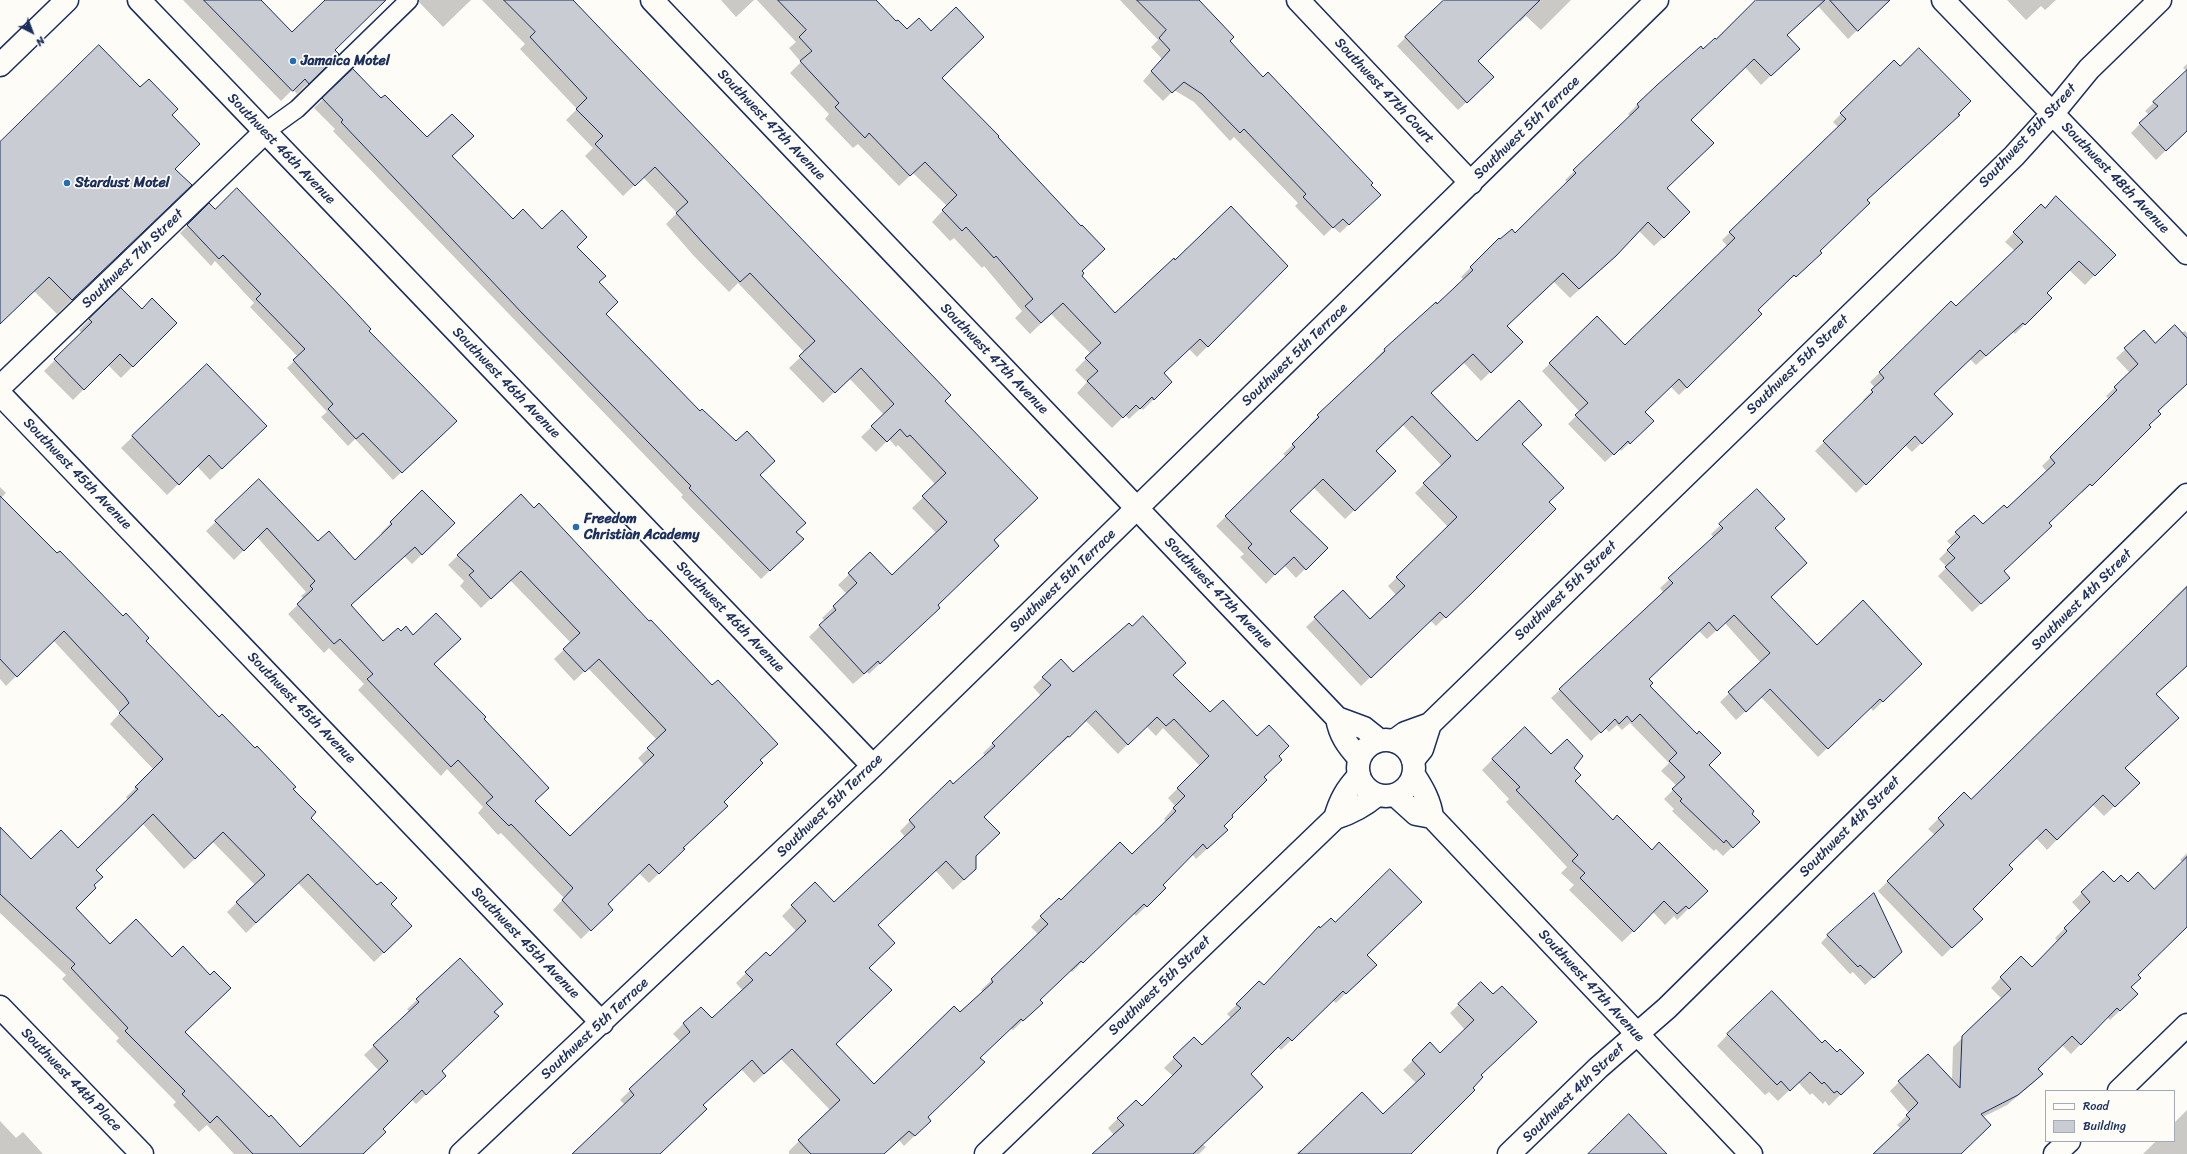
<!DOCTYPE html>
<html>
<head>
<meta charset="utf-8">
<style>
  body { margin:0 }
  #map { position:relative; width:2187px; height:1154px; overflow:hidden; background:#fdfcf7; font-family:Sriracha,sans-serif }
  canvas { display:block }
  .legend { position:absolute; left:2045px; top:1090px; width:130px; height:52px; box-sizing:border-box; background:#fdfcf7; border:1px solid #a3aaba; margin:0; padding:5px 7px; list-style:none; font-size:12px; color:#1b2f5e }
  .legend li { display:flex; align-items:center; gap:8px; height:20px }
  .legend b { width:20px; border:1px solid #a3aaba }
  .north { position:absolute; left:12px; top:12px; width:40px; height:40px; -webkit-text-stroke:3px #fdfcf7; paint-order:stroke; rotate:138deg; font-size:11px; font-weight:700; line-height:16px; text-align:center; color:#1b2f5e }
  .north::after { content:''; display:block; margin:auto; width:14px; height:18px; background:#1b2f5e; clip-path:polygon(50% 0,100% 100%,50% 72%,0 100%) }
</style>
</head>
<body>
<div id="map">
<canvas width="2187" height="1154"></canvas>
<ul class="legend">
<li><b style="height:5px;background:#fdfcf7"></b>Road</li>
<li><b style="height:11px;background:#c9ccd3"></b>Building</li>
</ul>
<div class="north">N</div>
</div>
<script>
const context = document.querySelector('canvas').getContext('2d');
context.lineJoin = 'round';
function fillPath(path, color) { context.fillStyle = color; context.fill(path, 'evenodd'); }
function stroke(path, color, width, dash) { context.strokeStyle = color; context.lineWidth = width; context.lineCap = dash ? 'butt' : 'round'; context.setLineDash(dash || []); context.stroke(path); }
function label(font, color, halo, rows, align = 'center') {
  context.font = font + ' Sriracha,sans-serif'; context.lineWidth = 3.5; context.setLineDash([]); context.textBaseline = 'middle'; context.strokeStyle = halo; context.fillStyle = color; for (const [text, x, y, turn = 0] of rows) {
    context.save(); context.translate(x, y); context.rotate((+turn || 0) * Math.PI / 180); context.textAlign = isNaN(turn) ? turn : align; if (halo) context.strokeText(text, 0, 0); context.fillText(text, 0, 0); context.restore();
  }
}
const shadow = new Path2D(`
  M183,0H260L292,34L327,0H385L333,50L337,54L297,94L293,89L281,101Z
  M417,0H471L443,27Z
  M482,0H571L944,401L992,540L928,618L869,674L867,672L853,684L809,637L825,621L822,618L847,594L838,585L870,554L892,576L937,534L912,508L936,485L898,445L896,447L889,439L876,452L861,437L884,415L849,378L823,403L789,368L805,353L738,283L729,292L693,255L666,224L677,213L643,177L623,196L585,156L593,148L566,120L577,109L520,49L525,44Z
  M721,0H754L736,17Z
  M757,0H875L941,78L997,137L1081,271V276L1115,314L1175,261L1287,266L1197,357L1189,349L1163,374L1171,382L1143,410L1141,408L1129,419L1125,415L1112,428L1077,393L1087,382L1075,370L1091,354L1051,314L1030,334L1015,318L1022,311L984,266L982,268L954,238L950,241L932,222L947,206L913,173L899,186L858,144L853,148L825,119L829,114L790,73L801,62L789,48L796,42Z
  M1120,0H1197L1228,41L1263,79L1379,195L1340,233L1333,227L1324,236L1295,206L1298,203L1234,137L1230,141L1194,102L1174,90L1163,101L1143,81L1162,59L1151,47L1158,40Z
  M1471,0H1571L1541,30L1526,16L1520,22L1518,20L1477,61L1484,86L1458,110L1397,46L1406,37Z
  M1758,0H1870L1879,9L1848,39L1818,6L1786,36L1789,58L1761,85L1745,67L1690,120L1666,188L1680,222L1654,246L1639,231L1606,265L1570,298L1553,281L1506,326L1512,351L1481,381L1463,362L1430,394L1477,442L1521,445L1548,502L1555,509L1436,626L1430,620L1361,686L1306,627L1343,592L1370,621L1396,595L1388,586L1448,527L1415,493L1442,466L1403,425L1375,451L1395,471L1345,519L1313,487L1289,511L1326,548L1296,578L1284,565L1266,584L1240,557L1244,554L1216,526L1287,457L1283,454L1311,427L1309,425L1376,360L1375,359L1384,350L1436,304L1437,305L1464,280L1461,277L1499,239L1515,234L1568,183L1565,180L1631,117L1628,114L1637,105L1701,48L1703,51L1716,41Z
  M2007,0H2056L2045,10L2041,6L2026,20Z
  M1894,61L1959,116L1866,201L1819,251L1820,253L1756,310L1761,315L1679,395L1670,386L1644,412L1652,421L1621,451L1619,449L1605,462L1568,424L1580,412L1542,371L1597,318L1625,346L1728,247L1722,240L1839,128L1833,122Z
  M2187,64V130L2156,160L2131,133L2149,115L2145,111L2187,71L2183,68Z
  M353,70L381,99L451,157L513,220L542,230L575,247L598,282L604,314L795,532L794,548L761,579L681,497L683,495L333,131L335,129L314,108Z
  M140,89L171,115L176,200L57,314L34,291L0,323V143Z
  M209,205L368,331L448,428L393,480L355,439L348,446L321,417L327,412L287,368L298,357L250,307L254,303L215,261L211,266L180,233Z
  M2041,205L2114,255L2085,285L2069,270L2046,293L2051,298L2015,334L2013,332L1976,365L1970,359L1932,394L1951,414L1912,452L1905,445L1856,493L1815,451L1864,402L1863,400L1875,388L1870,382L1951,303L1956,307L2015,251L2005,242Z
  M142,310L176,323L121,378L108,365L73,400L44,371L82,333L79,330L90,319Z
  M2185,331L2187,333V384L2157,411L2148,425L2149,427L2082,493L2081,492L2048,523L2003,572L2000,586L1972,612L1938,576L1947,567L1939,559L1952,546L1947,541L1956,533L1983,525L2007,510L2047,472L2042,466L2109,399L2106,396L2130,373L2116,358L2144,332L2155,344Z
  M207,365L254,438L210,480L197,466L167,495L121,448Z
  M259,480L318,542L355,561L383,534L381,533L422,491L454,523L412,564L404,556L350,605L383,643L433,664L482,719L534,801L570,838L645,766L638,758L657,740L588,668L574,681L554,659L571,643L510,580L481,608L460,586L464,581L448,565L521,495L759,760L674,859L649,883L639,873L607,904L611,910L581,939L553,910L564,898L501,833L498,835L478,813L483,807L447,769L441,776L358,690L364,684L329,648L324,653L288,614L304,599L301,596L306,592L257,537L234,560L206,531Z
  M0,487L6,493L1,498L145,641L219,718L292,789L309,818L411,926L374,962L298,883L246,933L227,912L255,885L213,842L184,869L142,823L95,870L93,885L75,908L184,1032L300,1148L379,1071L364,1055L409,1012L407,1009L417,1000L502,1004L441,1072L435,1086L416,1104L412,1100L381,1129L384,1132L364,1154H234L207,1125L199,1132L173,1105L176,1102L116,1041L119,1038L62,979L66,975L0,913V828L31,861L78,850L128,800L126,797L154,770L110,724L120,713L115,707L53,640L6,686L0,679Z
  M1757,491L1774,528L1770,597L1817,647L1921,664L1873,711L1870,707L1818,757L1761,697L1736,720L1720,702L1761,663L1725,623L1707,639L1699,631L1648,679L1649,686L1707,765L1758,822L1723,856L1716,849L1714,851L1672,811L1674,809L1664,799L1677,786L1661,771L1669,763L1630,723L1622,730L1617,725L1609,732L1605,728L1591,741L1551,698L1664,593L1660,588L1714,538L1711,534Z
  M2187,585V665L2155,695L2124,768L2129,792L2104,816L2092,804L2047,850L2036,838L2008,865L1972,909L1981,919L1942,957L1878,891L1935,835L1928,829L1938,819L1964,794L1971,800L2071,703L2070,701L2168,607L2167,605Z
  M1073,673L1172,675L1210,714L1257,737L1277,757L1263,778L1230,815L1217,840L1196,859L1192,854L1161,885L1165,888L1136,916L1133,913L1072,972L1070,970L1039,1000L1031,1013L1013,1030L1010,1028L979,1058L927,1117L930,1121L904,1146L899,1140L881,1154H789V1151L830,1110L781,1059L754,1083L741,1069L702,1106L659,1154H572L625,1105L620,1100L681,1042L673,1034L683,1024L701,1008L711,1019L743,991L736,983L766,953L770,957L797,932L782,916L792,906L815,884L834,903L905,837L900,831L910,821L950,782L953,785L985,756L983,753L1041,696L1033,687L1043,677ZM1086,721L1118,754L1146,726L1156,736L1163,728L1200,766L1168,798L1175,806L1164,819L1166,822L1132,855L1061,901L1059,899L1031,927L1039,935L981,990L983,992L874,1086L834,1044L868,968L877,925L935,870L953,890L965,879L975,856L983,817L1057,745L1059,746Z
  M1551,755L1573,768L1574,781L1613,821L1706,891L1677,920L1674,916L1665,925L1653,912L1622,942L1569,890L1574,885L1561,873L1567,867L1506,802L1509,799L1482,770L1493,759Z
  M2187,853V922L2137,975L2130,987L2127,1004L2110,1020L2107,1017L2071,1054L2062,1045L2037,1069L2042,1074L2032,1084L2007,1105L1983,1117L1959,1154H1874L1901,1129L1897,1125L1909,1113L1890,1091L1899,1082L1952,1080L1953,1047L2002,999L1991,988L2021,957L2032,968L2058,942L2055,938L2081,912L2072,902L2082,893L2103,872L2114,884L2128,883L2154,890L2183,862L2180,860Z
  M1828,935L1893,959L1865,985L1853,972L1850,974L1821,943Z
  M1366,955L1375,965L1336,1003L1332,1000L1281,1050L1277,1046L1250,1074L1202,1144L1206,1147L1199,1154H1093L1114,1135L1108,1128L1136,1101L1142,1107L1173,1076L1164,1068L1194,1038L1202,1046L1231,1018L1227,1014L1260,982L1263,986Z
  M1481,983L1480,1076L1409,1154H1296L1300,1150L1302,1152L1382,1115L1416,1083L1403,1070L1430,1044L1440,1054L1465,1030L1450,1013Z
  M1728,1034L1851,1084L1829,1106L1825,1101L1823,1104L1812,1093L1810,1095L1798,1082L1778,1101L1769,1092L1765,1095L1717,1046Z
  M2187,1110V1154H2143L2156,1141H2174V1123Z
  M0,1121L16,1138L23,1132L43,1154H0Z`);
const building = new Path2D(`
  M204,0H261L292,32L325,0H386L335,50L339,54L309,84L305,79L293,91Z
  M504,0H573L951,395L945,401L1038,498L994,540L999,546L938,605L940,608L880,664L878,661L864,674L819,625L836,610L833,606L857,583L848,573L870,552L892,575L947,522L922,496L946,473L910,435L907,437L900,429L887,442L871,426L894,404L861,368L835,393L799,356L815,341L750,273L740,282L704,244L676,213L688,202L655,167L635,186L595,144L603,136L576,109L587,98L530,37L535,32Z
  M778,0H876L896,21L898,20L907,29L919,18L931,31L956,7L984,37L942,78L999,136L998,137L1081,226L1082,225L1105,249L1082,271L1084,273L1082,276L1115,313L1174,258L1175,260L1231,206L1288,266L1208,347L1200,339L1164,373L1172,382L1154,400L1152,397L1140,409L1136,405L1123,418L1087,381L1098,371L1085,358L1101,343L1063,303L1041,323L1025,306L1033,299L996,256L994,258L966,227L962,231L942,210L957,195L925,162L910,176L869,133L865,138L835,107L839,103L800,61L812,51L799,37L806,30Z
  M1137,0H1199L1234,37L1230,41L1263,77L1268,72L1373,183L1371,185L1381,195L1349,225L1343,219L1333,228L1303,197L1306,194L1244,129L1240,133L1202,94L1184,82L1172,93L1151,71L1170,50L1159,38L1166,30Z
  M1444,0H1540L1478,61L1494,77L1467,103L1405,37Z
  M1756,0H1825L1787,35L1800,49L1771,76L1754,59L1691,120L1714,143L1667,188L1690,212L1664,238L1648,222L1616,256L1579,289L1563,273L1507,326L1523,342L1491,373L1473,354L1431,393L1477,441L1519,400L1542,425L1522,444L1564,488L1549,502L1556,509L1472,593L1446,618L1440,612L1371,678L1314,617L1343,590L1370,619L1405,586L1396,577L1457,517L1423,483L1451,456L1412,416L1376,451L1396,471L1355,511L1323,479L1290,511L1328,548L1306,570L1294,557L1275,575L1248,548L1252,544L1225,516L1295,447L1292,444L1319,417L1317,415L1385,351L1384,349L1436,302L1437,304L1473,270L1470,267L1499,238L1500,239L1512,229L1515,233L1576,173L1573,170L1639,107L1637,104L1657,85L1701,46L1703,49L1715,38L1716,39Z
  M1830,0H1890L1858,31Z
  M99,45L140,87L149,79L178,109L172,115L200,144L175,169L192,185L72,300L49,277L0,324V142Z
  M1919,48L1971,101L1958,114L1960,115L1867,200L1870,203L1820,251L1822,253L1796,277L1794,275L1758,310L1762,314L1687,388L1679,379L1645,412L1654,421L1630,444L1628,441L1614,455L1575,415L1588,403L1549,363L1597,316L1625,345L1735,238L1729,232L1846,119L1840,113L1894,60L1900,66Z
  M353,69L381,98L385,95L427,137L452,114L474,136L452,156L513,219L523,209L542,229L562,210L587,237L577,247L606,276L599,282L618,302L606,314L700,411L702,409L736,441L747,431L775,461L760,475L806,523L796,532L804,539L770,571L689,488L691,486L523,314L341,122L343,120L322,98Z
  M2187,70V131L2166,151L2139,123L2158,106L2153,102Z
  M237,188L347,303L371,329L369,331L457,421L402,473L363,433L356,439L328,409L333,404L293,360L305,349L256,299L261,294L223,255L219,259L187,225L209,203L215,209Z
  M2056,196L2116,255L2095,276L2079,261L2047,293L2052,298L2025,325L2023,323L1986,356L1980,350L1934,394L1953,414L1922,444L1915,436L1866,485L1823,441L1873,392L1871,390L1884,378L1879,372L1951,301L1956,306L2023,242L2013,232L2041,204L2045,208Z
  M121,288L142,309L152,298L177,323L133,367L120,354L84,390L54,359L92,322L89,319Z
  M2175,325L2187,338V384L2158,411L2161,414L2149,425L2151,427L2092,486L2090,484L2049,523L2052,526L2004,571L2010,578L1981,604L1945,567L1955,558L1947,550L1960,537L1955,532L1974,515L1983,524L2004,505L2007,508L2055,463L2050,457L2117,390L2114,387L2138,364L2124,348L2144,330L2155,343Z
  M207,364L267,426L222,469L209,455L179,485L132,436Z
  M259,479L318,541L329,531L355,560L392,524L390,522L422,490L455,523L422,555L415,547L351,605L383,641L398,628L401,631L406,626L413,635L436,613L461,639L434,664L486,717L484,719L549,788L535,801L570,836L654,755L647,748L666,730L599,659L585,672L563,649L580,633L521,571L491,599L469,575L474,571L457,555L521,494L534,508L539,503L649,621L651,620L712,685L718,680L778,744L760,760L763,763L724,802L728,806L683,848L685,849L659,874L649,864L608,904L613,910L591,931L562,900L573,888L511,824L509,826L486,803L493,797L458,760L451,767L367,679L373,674L340,639L334,644L297,604L313,589L310,586L315,581L267,528L244,551L215,521Z
  M1757,489L1785,519L1775,528L1807,563L1771,597L1817,645L1863,600L1922,664L1883,702L1880,699L1828,749L1770,689L1746,712L1728,692L1770,653L1734,615L1717,631L1709,622L1649,679L1653,683L1650,686L1697,734L1699,731L1721,753L1709,765L1754,811L1752,814L1760,822L1733,848L1726,840L1724,843L1680,801L1682,799L1672,789L1685,777L1669,761L1677,753L1640,714L1632,722L1627,716L1619,724L1615,719L1601,733L1559,689L1673,583L1668,578L1723,528L1719,524Z
  M0,496L57,553L60,551L123,616L126,613L149,638L146,641L219,717L222,714L255,748L257,746L296,787L293,789L316,812L311,818L377,885L381,882L397,898L391,904L412,926L384,953L308,874L256,923L236,902L265,875L223,832L195,859L153,814L96,870L103,877L94,885L96,888L76,908L110,944L136,919L172,957L183,946L210,975L214,971L231,988L185,1032L269,1117L271,1115L300,1147L388,1061L373,1045L419,1002L416,999L460,958L503,1004L494,1012L499,1016L442,1071L446,1076L426,1095L422,1090L383,1129L386,1132L363,1154H253L217,1116L210,1123L182,1094L185,1091L125,1031L128,1028L71,968L75,964L0,894V827L31,859L61,830L78,848L138,789L135,787L163,759L119,713L129,703L125,697L64,631L17,677L0,659Z
  M2187,587V666L2156,694L2179,718L2125,768L2140,783L2115,807L2103,795L2057,840L2046,829L2009,865L2013,869L1973,909L1983,919L1952,948L1887,881L1944,825L1938,818L1964,792L1971,799Z
  M1143,616L1186,663L1173,675L1210,712L1223,700L1257,736L1269,725L1289,746L1279,756L1282,760L1264,777L1267,780L1232,815L1233,817L1224,826L1228,830L1207,849L1203,844L1163,885L1166,888L1147,907L1144,904L1083,963L1081,961L1040,1000L1043,1003L1023,1021L1021,1019L980,1058L985,1062L928,1117L931,1121L915,1136L909,1131L884,1154H811L798,1140L840,1100L792,1049L764,1074L752,1060L703,1105L707,1109L660,1154H572L634,1095L629,1089L690,1032L683,1023L701,1007L712,1018L753,980L745,972L766,952L770,956L806,921L791,905L815,882L834,902L915,827L909,820L950,780L953,784L995,746L992,743L1051,685L1042,677L1061,659L1073,672L1129,623L1132,626ZM1096,711L1128,745L1157,717L1166,726L1174,719L1209,756L1177,788L1185,796L1173,808L1176,811L1132,854L1120,842L1061,900L1059,898L1040,916L1048,924L991,979L993,982L960,1012L954,1006L874,1084L836,1044L892,990L869,968L895,943L878,925L946,861L964,880L976,869V856L1000,833L984,817L1068,736L1069,737Z
  M1525,727L1551,754L1567,739L1583,756L1574,768L1581,775L1575,781L1613,820L1617,815L1652,850L1659,842L1708,891L1689,909L1686,906L1677,914L1664,901L1634,932L1580,878L1585,873L1572,861L1578,855L1516,790L1520,787L1492,759Z
  M2187,857V927L2138,975L2141,978L2131,987L2138,994L2120,1011L2117,1008L2081,1045L2072,1036L2038,1069L2043,1074L2018,1095L1981,1114L1991,1125L1961,1154H1873L1910,1119L1906,1115L1918,1103L1898,1081L1928,1054L1960,1088L1962,1036L2011,989L2000,977L2021,956L2032,967L2067,931L2064,928L2090,902L2081,892L2103,871L2114,882L2121,875L2128,882L2138,872L2154,889Z
  M1390,869L1422,902L1367,955L1377,965L1346,994L1343,991L1292,1041L1288,1037L1251,1074L1263,1087L1193,1154H1092L1124,1125L1117,1118L1136,1100L1142,1106L1182,1066L1173,1057L1194,1037L1202,1045L1241,1008L1236,1004L1259,981L1264,985L1319,926L1320,928L1331,918L1335,922Z
  M1874,893L1902,952L1874,978L1860,965L1858,967L1827,935Z
  M1481,982L1493,994L1502,986L1537,1022L1481,1075L1483,1077L1473,1088L1475,1090L1411,1154H1298L1362,1092L1383,1114L1425,1074L1412,1060L1430,1042L1440,1053L1474,1020L1458,1004Z
  M1772,991L1822,1043L1825,1040L1837,1052L1840,1049L1864,1073L1841,1095L1837,1091L1834,1093L1824,1082L1822,1084L1810,1072L1790,1091L1781,1081L1777,1085L1727,1034Z
  M1629,1114L1667,1154H1588Z`);
const lane = new Path2D(`
  M265,132L297,109L409,0`);
const street = new Path2D(`
  M139,0L873,766
  M1298,0L1471,183
  M1943,0L2187,253
  M0,387L265,132
  M0,394L602,1023
  M1394,741L1405,733L1430,724L2014,156L2053,113L2089,69L2160,0
  M1413,760L1422,749L1430,724
  M1335,818C1340,801 1346,789 1359,776
  M0,1007L142,1154
  M2119,1091L2187,1025
  M461,1154L873,766L1657,0
  M986,1154L1335,818C1351,813 1364,806 1377,795
  M1509,1154L1598,1068L1667,1008L2187,495
  M2055,1154L2069,1141`);
const secondary = new Path2D(`
  M652,0L1337,718L1364,728L1379,740
  M1337,718C1340,735 1347,745 1359,758
  M1358 768a28 28 0 1 1 56 0a28 28 0 1 1-56 0Z
  M1414,775C1423,789 1430,801 1432,817
  M1395,795L1416,814L1432,817L1751,1154`);
const primary = new Path2D(`
  M0,65L67,0`);
const markers = [
  [293,61,4,"#1f6fb2"],
  [67,183,4,"#1f6fb2"],
  [576,527,4,"#1f6fb2"]
];
const poiNames = [
  ["Jamaica Motel",301,61],
  ["Stardust Motel",75,183],
  ["Freedom",584,519],
  ["Christian Academy",584,535]
];
const streetNames = [
  ["Southwest 47th Court",1384,91,47],
  ["Southwest 47th Avenue",771,125,46],
  ["Southwest 5th Terrace",1527,128,-44],
  ["Southwest 5th Street",2028,136,-47],
  ["Southwest 46th Avenue",281,149,46],
  ["Southwest 48th Avenue",2115,178,46],
  ["Southwest 7th Street",133,259,-44],
  ["Southwest 5th Terrace",1295,355,-44],
  ["Southwest 47th Avenue",994,359,46],
  ["Southwest 5th Street",1798,365,-44],
  ["Southwest 46th Avenue",506,383,46],
  ["Southwest 45th Avenue",77,474,46],
  ["Southwest 5th Terrace",1063,581,-44],
  ["Southwest 5th Street",1566,591,-44],
  ["Southwest 47th Avenue",1218,593,46],
  ["Southwest 4th Street",2082,600,-45],
  ["Southwest 46th Avenue",730,617,46],
  ["Southwest 45th Avenue",301,708,46],
  ["Southwest 5th Terrace",830,806,-44],
  ["Southwest 4th Street",1850,827,-45],
  ["Southwest 45th Avenue",525,943,46],
  ["Southwest 5th Street",1160,986,-44],
  ["Southwest 47th Avenue",1591,986,47],
  ["Southwest 5th Terrace",595,1029,-43],
  ["Southwest 44th Place",71,1080,46],
  ["Southwest 4th Street",1574,1093,-44]
];
fillPath(shadow, '#0003');
fillPath(building, '#c9ccd3');
stroke(building, '#1b2f5e', 1);
stroke(lane, '#1b2f5e', 20);
stroke(street, '#1b2f5e', 25);
stroke(secondary, '#1b2f5e', 25);
stroke(primary, '#1b2f5e', 25);
stroke(lane, '#fdfcf7', 17);
stroke(street, '#fdfcf7', 22);
stroke(secondary, '#fdfcf7', 22);
stroke(primary, '#fdfcf7', 22);
for (const [x, y, r, color] of markers) { const dot = new Path2D(); dot.arc(x, y, r, 0, 2 * Math.PI); context.fillStyle = color; context.fill(dot); stroke(dot, '#fdfcf7', 1.5); }
label('bold 14px', '#1b2f5e', '#fdfcf7', poiNames, 'left');
label('14px', '#1b2f5e', '#fdfcf7', streetNames);
</script>
</body>
</html>
